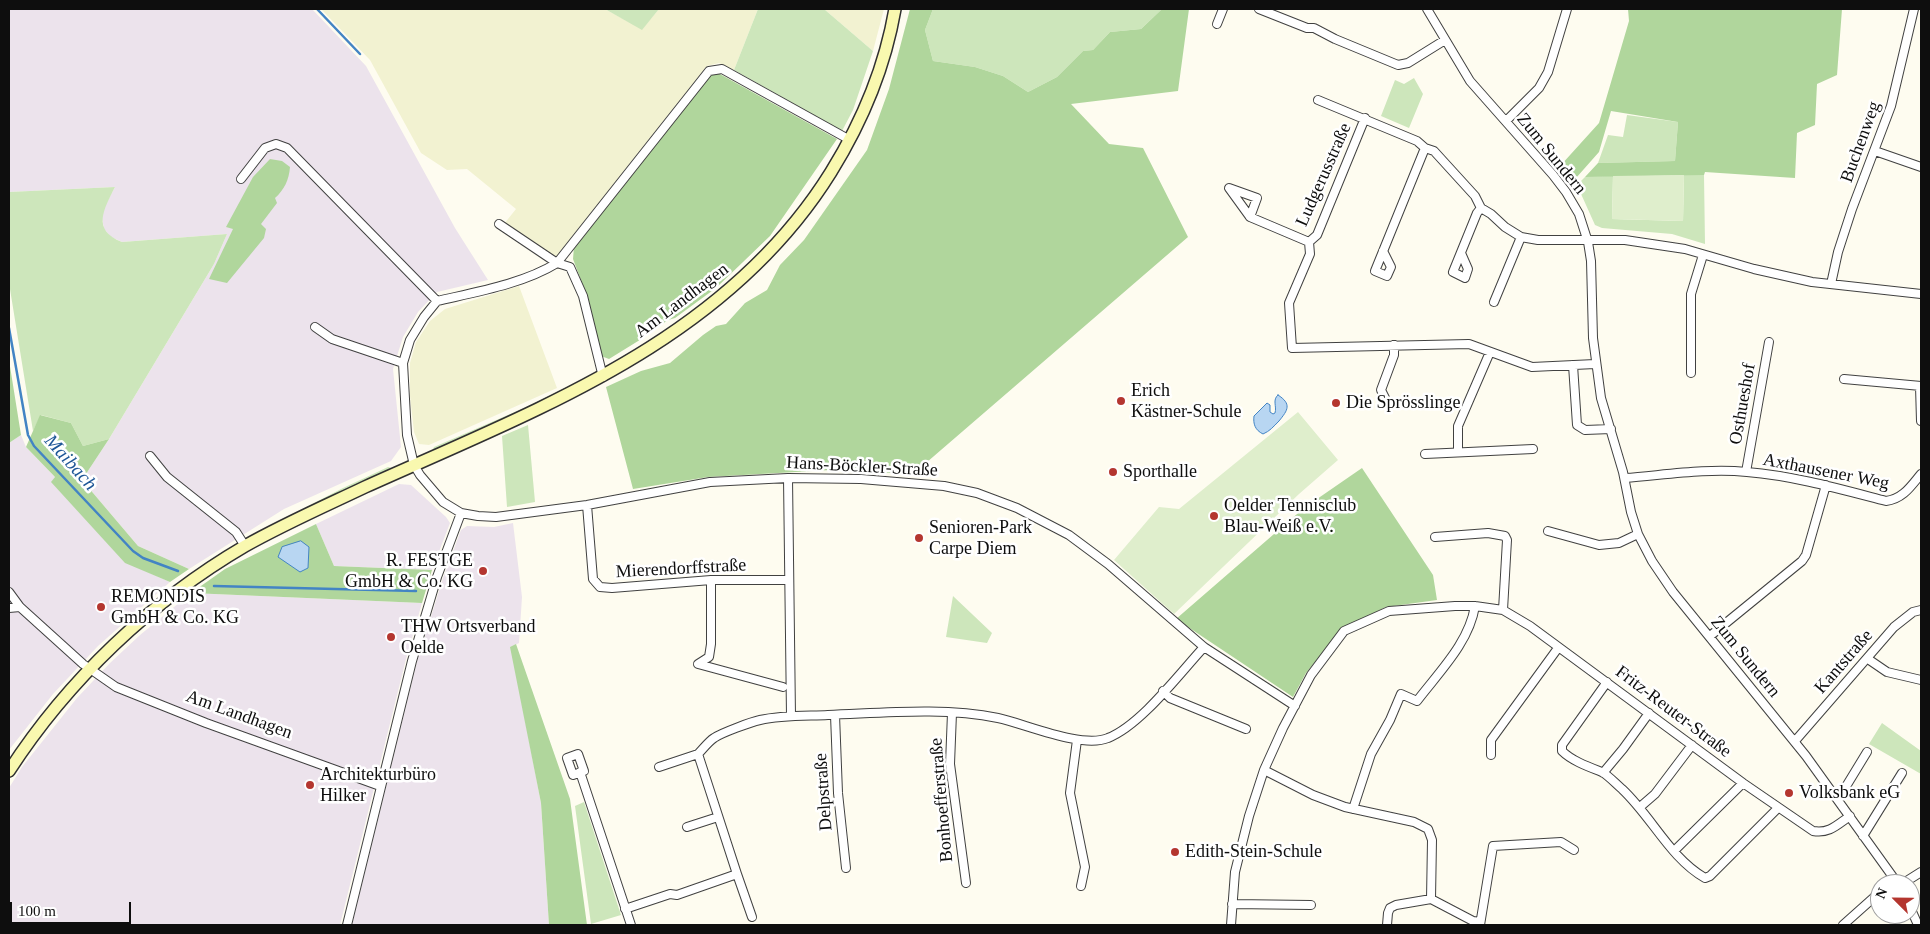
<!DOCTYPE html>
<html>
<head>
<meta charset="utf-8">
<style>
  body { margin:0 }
  #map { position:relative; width:1930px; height:934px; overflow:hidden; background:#fefcf0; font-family:Georgia,serif }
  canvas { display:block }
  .frame { position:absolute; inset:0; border:10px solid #0e0e0e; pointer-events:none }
  .north { position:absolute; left:1870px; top:874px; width:50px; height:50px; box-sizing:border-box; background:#fff; border:1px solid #9f9f9f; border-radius:50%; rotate:293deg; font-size:14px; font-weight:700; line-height:20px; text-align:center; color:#0e0e0e }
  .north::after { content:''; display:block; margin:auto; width:18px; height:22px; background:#b4362f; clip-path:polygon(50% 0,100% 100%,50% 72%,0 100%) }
  .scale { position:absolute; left:10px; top:902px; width:121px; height:22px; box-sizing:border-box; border:2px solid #0e0e0e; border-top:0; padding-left:6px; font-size:15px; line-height:18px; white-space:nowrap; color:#0e0e0e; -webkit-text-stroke:4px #fff; paint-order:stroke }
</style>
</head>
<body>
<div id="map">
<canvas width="1930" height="934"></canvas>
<div class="frame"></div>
<div class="north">N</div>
<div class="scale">100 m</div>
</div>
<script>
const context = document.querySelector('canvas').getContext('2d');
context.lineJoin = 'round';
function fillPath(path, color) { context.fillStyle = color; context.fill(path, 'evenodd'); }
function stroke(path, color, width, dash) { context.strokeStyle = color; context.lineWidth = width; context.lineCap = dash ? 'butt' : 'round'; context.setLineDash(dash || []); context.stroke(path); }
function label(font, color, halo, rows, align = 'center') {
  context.font = font + ' Georgia,serif'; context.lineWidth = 5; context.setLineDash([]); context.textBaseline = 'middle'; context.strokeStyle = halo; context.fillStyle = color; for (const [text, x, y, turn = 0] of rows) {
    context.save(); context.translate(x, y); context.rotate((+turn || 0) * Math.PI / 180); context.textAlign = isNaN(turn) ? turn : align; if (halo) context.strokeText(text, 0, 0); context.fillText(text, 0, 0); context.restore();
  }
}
const industrial = new Path2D(`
  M9,9H312L366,66L455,228L488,280L437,292L418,312L403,337L393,369L401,447L391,461L284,509L189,569L138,546L82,480L109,439L214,264L227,234L122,242L111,237L104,229L102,218L104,208L115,187L9,192Z
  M21,435L26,447L55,477L52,482L125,562L170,582L98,646L53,694L9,750V443Z
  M399,484L411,485L446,517L450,523L432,570L334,566L316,524Z
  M513,523L522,597L519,643L511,647L541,803L549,925H352L417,662L443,578L461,530L467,526L494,527Z
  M191,593L422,603L406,659L340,925H9V788L22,767L77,698L110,663L140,635Z`);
const farmland = new Path2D(`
  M321,9H605L642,29L659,9H758L734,70L719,63L707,66L555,258L504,224L516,209L467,169L447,170L421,153L370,60Z
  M824,9H884L873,51Z
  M519,286L557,388L429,445L419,444L414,432L410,396V363L416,342L430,321L445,309Z`);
const green = new Path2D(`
  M605,9H659L642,30Z
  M758,9H824L873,51L853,110L842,131L734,70Z
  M933,9H1162L1141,29L1110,32L1093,50L1083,51L1057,77L1028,92L1003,76L975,67L933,61L925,30Z
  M1414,78L1423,94L1409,128L1381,116L1395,80L1404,84Z
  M1627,115L1678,122L1675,161L1598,163L1608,135L1623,137Z
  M1684,175H1704L1705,244L1672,234L1602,228L1595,225L1577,185L1585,177L1613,176L1612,219L1683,221Z
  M115,187C104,209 91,230 122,242L227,234L214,264L109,439L83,446L71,423L41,415L33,431L9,283V192Z
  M595,373L594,375L525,410L432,451L434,447L524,408Z
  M528,425L535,502L507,507L502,436Z
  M388,467L392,468L314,505L258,534L252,535L343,488Z
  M953,596L992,633L987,643L946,637Z
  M1882,723L1921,751V774L1869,744Z
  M584,802L621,915L591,924L575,806Z`);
const forest = new Path2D(`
  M910,9H933L925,30L933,61L975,67L1003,76L1028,92L1057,77L1083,51L1093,50L1110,32L1141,29L1162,9H1189L1178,91L1071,104L1109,144L1143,148L1188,237L912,475L848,469L708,477L633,489L606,387L641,371L670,363L703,335L716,326L726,324L745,303L767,290L780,265L804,240L867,150L889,89Z
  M1628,9H1842L1837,75L1817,84L1815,125L1797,133L1795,178L1705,172L1704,175L1585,177L1598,163L1675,161L1678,122L1611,111L1599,152L1576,178L1569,174L1561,165L1599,123L1629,21Z
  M718,73L837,139L770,236L716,288L675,318L668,320L643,338L609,359L601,356L587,296L573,259L574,247L710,75Z
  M270,159L282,161L290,167C289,180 284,190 275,198L277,203L261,224L266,229L264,238L227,283L209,279L233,229L226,227L253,177Z
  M9,360L21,435L9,443Z
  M40,415L71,423L83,446L109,439L82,480L138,546L189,569L170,582L125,563L51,482L55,477L26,447Z
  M1362,468L1433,575L1437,600L1386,607L1342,629L1306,673L1293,697L1176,619L1304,508Z
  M316,524L334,566L432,570L422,603L191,593L225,569Z
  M516,644L570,799L587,925H549L541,803L510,647Z`);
const pitch = new Path2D(`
  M1684,175L1683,221L1612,219L1613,176Z
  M1298,412L1338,460L1299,494L1174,614L1114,560L1159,507L1179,509Z`);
const water = new Path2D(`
  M1278,395C1292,404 1288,410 1279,421C1273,427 1270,431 1263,434C1255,430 1253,424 1254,416L1267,403L1270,405V412L1273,414L1275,413C1277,406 1272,400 1278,395Z
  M301,541L309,547L308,568L300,572L278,557L282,547Z`);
const stream = new Path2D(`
  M317,9L360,54
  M9,328L28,435L34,446L133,551L143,558L178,571
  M214,586L416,591`);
const street = new Path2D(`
  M1259,9L1307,28H1314L1335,39L1398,65L1408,63L1445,40
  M1427,9L1470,81L1553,175L1566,192L1579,214L1588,242L1591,261L1593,338L1601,398L1623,472L1631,512L1638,534L1652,561L1673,592L1806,756L1898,884
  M1217,24L1223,9
  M1318,100L1417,141L1425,148L1434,151L1475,196L1481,208L1491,214L1505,227L1521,237L1538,240H1625L1685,249L1754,269L1812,282L1921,294
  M1506,121L1539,88L1548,72L1567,9
  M1875,151L1921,167
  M241,179L265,148L276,144L287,148L437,301L424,317L410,340L403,363L407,435L414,465L420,475L443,502L461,513L478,516L496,517L587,505L710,482L788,478L861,479L944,486L977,493L1017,508L1069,535L1108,564L1204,647L1295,706
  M1250,217L1257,198L1229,188L1250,217L1309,242
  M499,224L557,263L570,267L583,296L603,377
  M1309,242L1310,254L1289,303L1292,348L1469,344L1532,367L1595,364
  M1309,242L1317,235L1365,118
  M1383,251L1391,267L1387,276L1375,271L1425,148
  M1461,253L1468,269L1465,278L1453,272L1477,213L1481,208
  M1831,284L1838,252L1852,209L1891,106L1914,9
  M437,301C476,292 523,284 557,263L709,71L722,69L850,140
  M1494,302L1521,237
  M315,327L332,339L403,363
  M1573,365L1577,425L1585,430L1611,429
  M1691,373V294L1703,255
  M1844,379L1921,386
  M1920,386L1921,421
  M1386,400L1381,390L1394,355V345
  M1458,452V426L1490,352
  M1425,454L1533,449
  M150,456L167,477L236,532L245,546
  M1746,472L1769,342
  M788,478L791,716
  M1625,478C1665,475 1707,468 1747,472C1795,476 1840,489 1886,501C1903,499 1911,486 1921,474
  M587,505L593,579L600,587L612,588L711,580H789
  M1548,531L1599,545L1619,543L1638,534
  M1435,537L1488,533L1505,536L1507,540L1503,610
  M711,580V644L709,657L698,664L783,687
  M9,592L20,607L83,664L116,687L206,723L380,786
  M9,608L20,607
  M1710,636L1802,561L1806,555L1826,485
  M1868,659L1887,672L1921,680
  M1607,682L1562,745V751C1572,761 1589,767 1602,772C1609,776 1616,784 1622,789C1652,817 1670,858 1705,878L1710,876L1778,808
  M1163,691L1170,698L1246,729
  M952,713L950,764L966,883
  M835,715L838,793L846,868
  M1077,740L1070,793L1085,867L1081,886
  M1795,741L1894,627L1913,612L1921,610
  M578,754L584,771L573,775L567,758Z
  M1491,755V740L1558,648
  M659,767L698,754
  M1264,770L1313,795L1345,807L1414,822L1428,829L1432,840L1431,899
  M580,772L631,925
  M1603,773L1623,749L1649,713
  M1837,798L1842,793L1867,752
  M1640,807L1655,794L1692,745
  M1353,809L1371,754L1390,720L1401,694L1417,701C1439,672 1469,643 1475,606
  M687,827L718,817
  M1863,836L1902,773
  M1674,851L1743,783
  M1902,884L1921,872
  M1232,904L1311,905
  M1910,907L1918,925
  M625,909L670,894L677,895L737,874
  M752,917L737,874L698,754C703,749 708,742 714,738C721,733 751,722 760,720C782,715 806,716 828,715C884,713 943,707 998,718C1026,724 1082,749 1108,738C1141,725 1179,674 1204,647
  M347,925L412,661L437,577L461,513
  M1231,925L1235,872L1249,816L1264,770L1283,728L1311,675L1344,631L1389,611L1455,606H1475L1503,610L1530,626L1743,783L1813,831C1829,834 1837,825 1850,816
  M1387,925L1388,913L1390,908L1396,905L1431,899L1473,921L1480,922
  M1480,925L1493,846L1561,842L1574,850
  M1843,925L1880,892`);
const secondary = new Path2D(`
  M9,771C68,680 151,601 245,546C284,524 325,506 365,487C538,409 726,341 831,172C862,122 885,67 895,9`);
const markers = [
  [1121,401,5,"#b4362f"],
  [1336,403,5,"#b4362f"],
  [1113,472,5,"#b4362f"],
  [1214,516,5,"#b4362f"],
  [919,538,5,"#b4362f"],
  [483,571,5,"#b4362f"],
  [101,607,5,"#b4362f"],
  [391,637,5,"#b4362f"],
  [310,785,5,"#b4362f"],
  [1789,793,5,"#b4362f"],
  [1175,852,5,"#b4362f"]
];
const streetNames = [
  ["Buchenweg",1861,142,-70],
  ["Zum Sundern",1551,154,51],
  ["Ludgerusstraße",1324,175,-66],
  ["Am Landhagen",682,301,-37],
  ["Osthueshof",1743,404,-80],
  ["Hans-Böckler-Straße",862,467,3],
  ["Axthausener Weg",1826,472,11],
  ["Mierendorffstraße",681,569,-3],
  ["Zum Sundern",1745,657,51],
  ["Kantstraße",1844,662,-49],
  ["Fritz-Reuter-Straße",1673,712,37],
  ["Am Landhagen",239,715,20],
  ["Delpstraße",824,792,-94],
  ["Bonhoefferstraße",942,800,-95]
];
const poiNames = [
  ["Erich",1131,391],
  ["Kästner-Schule",1131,412],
  ["Die Sprösslinge",1346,403],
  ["Sporthalle",1123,472],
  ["Oelder Tennisclub",1224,506],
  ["Blau-Weiß e.V.",1224,527],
  ["Senioren-Park",929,528],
  ["Carpe Diem",929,549],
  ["R. FESTGE",473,561,"right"],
  ["GmbH & Co. KG",473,582,"right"],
  ["REMONDIS",111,597],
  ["GmbH & Co. KG",111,618],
  ["THW Ortsverband",401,627],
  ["Oelde",401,648],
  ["Architekturbüro",320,775],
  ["Hilker",320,796],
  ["Volksbank eG",1799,793],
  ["Edith-Stein-Schule",1185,852]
];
const waterNames = [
  ["Maibach",70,463,48]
];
fillPath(industrial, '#ece3ec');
fillPath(farmland, '#f2f2d1');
fillPath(green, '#cde6bb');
fillPath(forest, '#b0d69c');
fillPath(pitch, '#dfeecc');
fillPath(water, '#b8d6f2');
stroke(water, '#4384c4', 1);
stroke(stream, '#4384c4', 2.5);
stroke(street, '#414141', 10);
stroke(secondary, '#303030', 14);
stroke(street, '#fff', 8);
stroke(secondary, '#f9f8af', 11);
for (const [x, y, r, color] of markers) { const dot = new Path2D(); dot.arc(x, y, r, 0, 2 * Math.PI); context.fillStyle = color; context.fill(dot); stroke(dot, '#fff', 2); }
label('18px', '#0e0e0e', '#fff', streetNames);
label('18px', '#0e0e0e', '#fff', poiNames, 'left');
label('italic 19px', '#1f5797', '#fff', waterNames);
</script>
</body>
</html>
